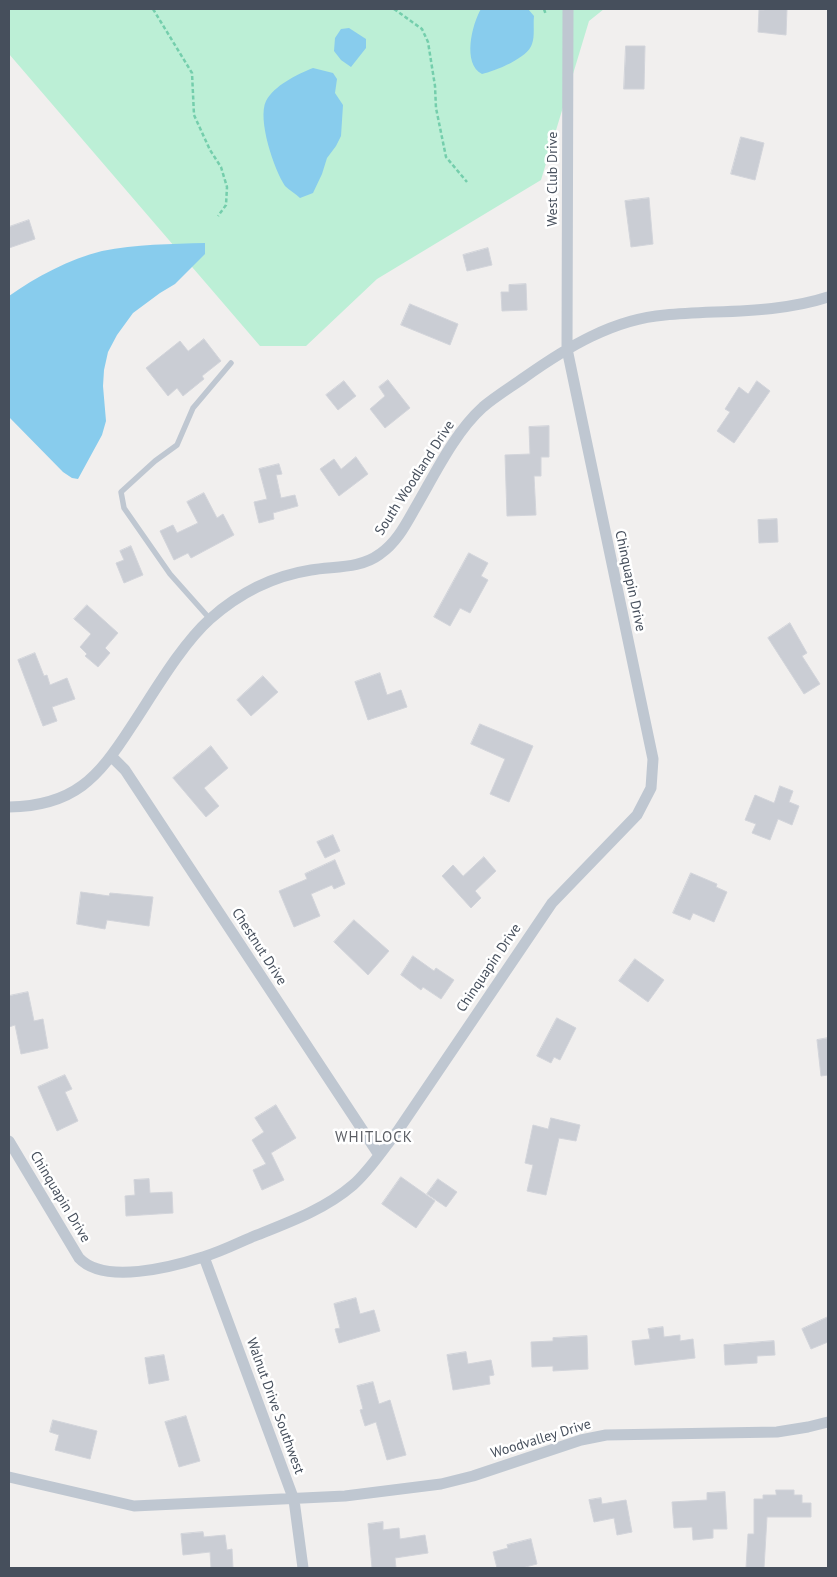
<!DOCTYPE html>
<html>
<head>
<meta charset="utf-8">
<style>
  body { margin:0 }
  #map { position:relative; width:837px; height:1577px; overflow:hidden; background:#f1efee; font-family:"PT Sans",sans-serif }
  canvas { display:block }
  .frame { position:absolute; inset:0; border:10px solid #464f5c; pointer-events:none }
</style>
</head>
<body>
<div id="map">
<canvas width="837" height="1577"></canvas>
<div class="frame"></div>
</div>
<script>
const context = document.querySelector('canvas').getContext('2d');
context.lineJoin = 'round';
function fillPath(path, color) { context.fillStyle = color; context.fill(path, 'evenodd'); }
function stroke(path, color, width, dash) { context.strokeStyle = color; context.lineWidth = width; context.lineCap = dash ? 'butt' : 'round'; context.setLineDash(dash || []); context.stroke(path); }
function label(font, color, halo, rows, align = 'center') {
  context.font = font + ' "PT Sans",sans-serif'; context.lineWidth = 5; context.setLineDash([]); context.textBaseline = 'middle'; context.strokeStyle = halo; context.fillStyle = color; for (const [text, x, y, turn = 0] of rows) {
    context.save(); context.translate(x, y); context.rotate((+turn || 0) * Math.PI / 180); context.textAlign = isNaN(turn) ? turn : align; if (halo) context.strokeText(text, 0, 0); context.fillText(text, 0, 0); context.restore();
  }
}
const green = new Path2D(`
  M9,9H604L589,21L541,180L377,279L306,346H260L9,54Z`);
const water = new Path2D(`
  M481,9H528L534,16C533,24 535,36 532,44C528,58 495,71 482,74C462,64 472,24 481,9Z
  M349,28L366,39V48L351,67L341,60L334,51L335,38L341,29Z
  M313,68L333,73L337,79L335,93L343,105L341,136L336,146L327,158L322,174L313,193L300,198C296,194 289,190 285,186C274,170 257,119 266,101C275,85 296,75 313,68Z
  M205,243V254L175,284L160,293L133,313L117,335L108,352L104,370L103,386L106,421L102,435L78,479L72,478L63,472L9,417V296C36,277 69,259 102,251C136,244 171,244 205,243Z`);
const building = new Path2D(`
  M765,9H787L786,35L758,32L759,10H764Z
  M626,46H645L644,89H624Z
  M741,137L764,143L755,180L731,174Z
  M649,198L653,244L631,247L625,201Z
  M29,220L35,239L9,248V227Z
  M488,248L492,265L467,271L463,255Z
  M526,284L527,310L502,311L501,292H509V285Z
  M410,304L458,324L450,345L401,325Z
  M204,339L221,361L202,376L204,379L183,396L177,388L168,396L146,368L180,341L188,351Z
  M388,380L410,408L385,428L370,409L385,396L379,387Z
  M344,381L356,396L338,410L326,395Z
  M757,381L770,391L734,443L717,431L730,412L725,409L739,387L748,394Z
  M549,426V457H541V476H534L536,515L507,516L505,455L530,454L529,427Z
  M356,457L368,474L339,496L320,469L334,459L341,469Z
  M279,464L282,474L276,475L281,498L295,495L298,506L273,513L274,519L259,523L254,502L267,499L259,469Z
  M204,493L217,518L223,514L234,535L191,558L188,553L174,560L160,531L173,525L177,533L198,523L187,502Z
  M777,519L778,542L759,543L758,520Z
  M131,546L143,575L124,583L116,563L124,560L120,551Z
  M469,553L488,563L481,576L488,580L470,613L460,608L450,626L434,617Z
  M87,605L118,633L105,648L110,653L98,667L85,656L87,654L80,647L91,634L74,619Z
  M790,623L807,653L802,656L820,684L804,694L768,638Z
  M35,653L44,676L47,675L50,685L67,678L75,699L52,707L57,721L43,726L18,660Z
  M380,673L387,695L401,690L407,707L368,720L355,682Z
  M263,676L278,692L251,716L237,700Z
  M480,724L533,746L509,802L490,794L505,759L471,744Z
  M211,746L228,768L204,788L219,806L206,817L173,778Z
  M780,786L793,791L789,802L799,806L792,825L778,819L770,840L752,833L756,824L745,820L755,795L774,803Z
  M333,835L340,851L325,858L317,842Z
  M484,857L496,871L475,891L481,898L471,908L442,876L453,865L463,876Z
  M335,860L345,884L334,889L332,885L311,894L320,916L294,927L279,891L307,879L305,874Z
  M691,873L717,884L716,887L727,892L714,922L693,913L690,920L673,913Z
  M81,892L109,896L110,893L153,897L149,926L107,920L105,929L77,924Z
  M354,920L389,951L368,975L334,942Z
  M413,956L434,971L436,968L454,980L441,999L423,987L421,990L401,975Z
  M635,959L664,980L648,1002L619,981Z
  M28,992L34,1021L43,1019L48,1048L21,1054L15,1025L9,1027V996Z
  M557,1018L576,1028L560,1060L554,1057L551,1063L537,1056Z
  M828,1038V1075L821,1076L817,1040Z
  M65,1075L72,1089L65,1092L78,1121L57,1131L38,1087Z
  M276,1105L296,1138L271,1153L284,1180L262,1190L253,1170L266,1164L252,1140L264,1132L255,1118Z
  M551,1118L580,1125L576,1141L559,1138L546,1195L527,1191L533,1165L525,1163L533,1125L548,1129Z
  M401,1177L435,1201L416,1228L382,1204Z
  M149,1179L150,1193L172,1192L173,1213L126,1216L125,1196L135,1195L134,1180Z
  M438,1179L457,1192L446,1207L427,1194Z
  M356,1298L360,1314L374,1310L380,1331L339,1343L335,1329L340,1328L334,1304Z
  M828,1317V1342L811,1349L802,1329Z
  M663,1327L664,1337L680,1335V1341L693,1339L695,1358L635,1365L632,1341L650,1339L648,1329Z
  M587,1336L588,1369L553,1371V1366L532,1367L531,1342L553,1341V1338Z
  M774,1341L775,1355L757,1356V1363L725,1365L724,1345Z
  M466,1352L468,1364L491,1360L494,1375L489,1376L490,1384L453,1390L447,1355Z
  M164,1355L169,1380L149,1384L145,1358Z
  M373,1382L379,1404L390,1400L406,1455L387,1460L376,1422L365,1426L360,1410L363,1409L357,1386Z
  M186,1416L200,1461L179,1467L165,1422Z
  M53,1420L97,1431L90,1459L55,1450L59,1435L50,1432Z
  M776,1490H794V1495H802V1503H811V1517H767L764,1568H746L748,1534H754V1499H763V1495H776Z
  M725,1492L727,1529H713V1538L693,1540L692,1527L674,1528L672,1502L707,1500V1493Z
  M601,1498L602,1504L626,1500L632,1532L617,1535L614,1518L594,1522L589,1500Z
  M383,1522V1530L399,1528L400,1539L425,1535L428,1553L395,1558L396,1568H372L368,1524Z
  M203,1532L204,1537L225,1535L227,1550L232,1549L233,1568H211L210,1552L183,1555L181,1534Z
  M531,1539L537,1564L522,1568H497L493,1552L508,1548L507,1545Z`);
const path = new Path2D(`
  M153,9L192,73L194,115L210,150L221,167L227,187L226,205L218,216
  M394,9L422,29L428,42L435,86L436,108L446,157L467,182
  M544,9L546,15`);
const service = new Path2D(`
  M210,619L170,574L124,508L121,492L155,461L177,445L193,408L231,363`);
const minor = new Path2D(`
  M112,757L125,770L379,1155
  M9,807C74,806 98,778 131,727C153,694 181,645 210,619C238,594 273,576 311,570C334,566 360,569 380,554C396,543 405,526 414,510C434,476 454,433 483,407C496,396 511,387 525,377C566,348 613,319 665,315C719,310 776,314 828,297
  M9,1141L79,1258C104,1285 172,1267 203,1257C220,1252 236,1244 252,1237C287,1223 324,1210 353,1185C370,1170 383,1149 397,1132L552,903L637,815L651,788L653,759L567,349L568,9
  M204,1257L294,1500L303,1568
  M9,1477L134,1506L345,1496L441,1484L473,1476L581,1440L606,1435L777,1432L808,1427L828,1422`);
const streetNames = [
  ["West Club Drive",553,179,-90],
  ["South Woodland Drive",415,478,-57],
  ["Chinquapin Drive",630,581,78],
  ["Chestnut Drive",259,947,57],
  ["Chinquapin Drive",489,968,-56],
  ["Chinquapin Drive",60,1197,59],
  ["Walnut Drive Southwest",275,1406,70],
  ["Woodvalley Drive",541,1439,-17]
];
const neighbourhoodNames = [
  ["WHITLOCK",374,1138]
];
fillPath(green, '#bcefd6');
fillPath(water, '#88cced');
fillPath(building, '#cacdd4');
stroke(building, '#d2d4da', 1);
stroke(path, '#74ceac', 2.5, [4, 2.5]);
stroke(service, '#bfc7d1', 5.5);
stroke(minor, '#bfc7d1', 11);
label('14px', '#464f5c', '#fff', streetNames);
context.letterSpacing = '1px';
label('15px', '#5b5e64', '#fff', neighbourhoodNames);
context.letterSpacing = '0px';
</script>
</body>
</html>
